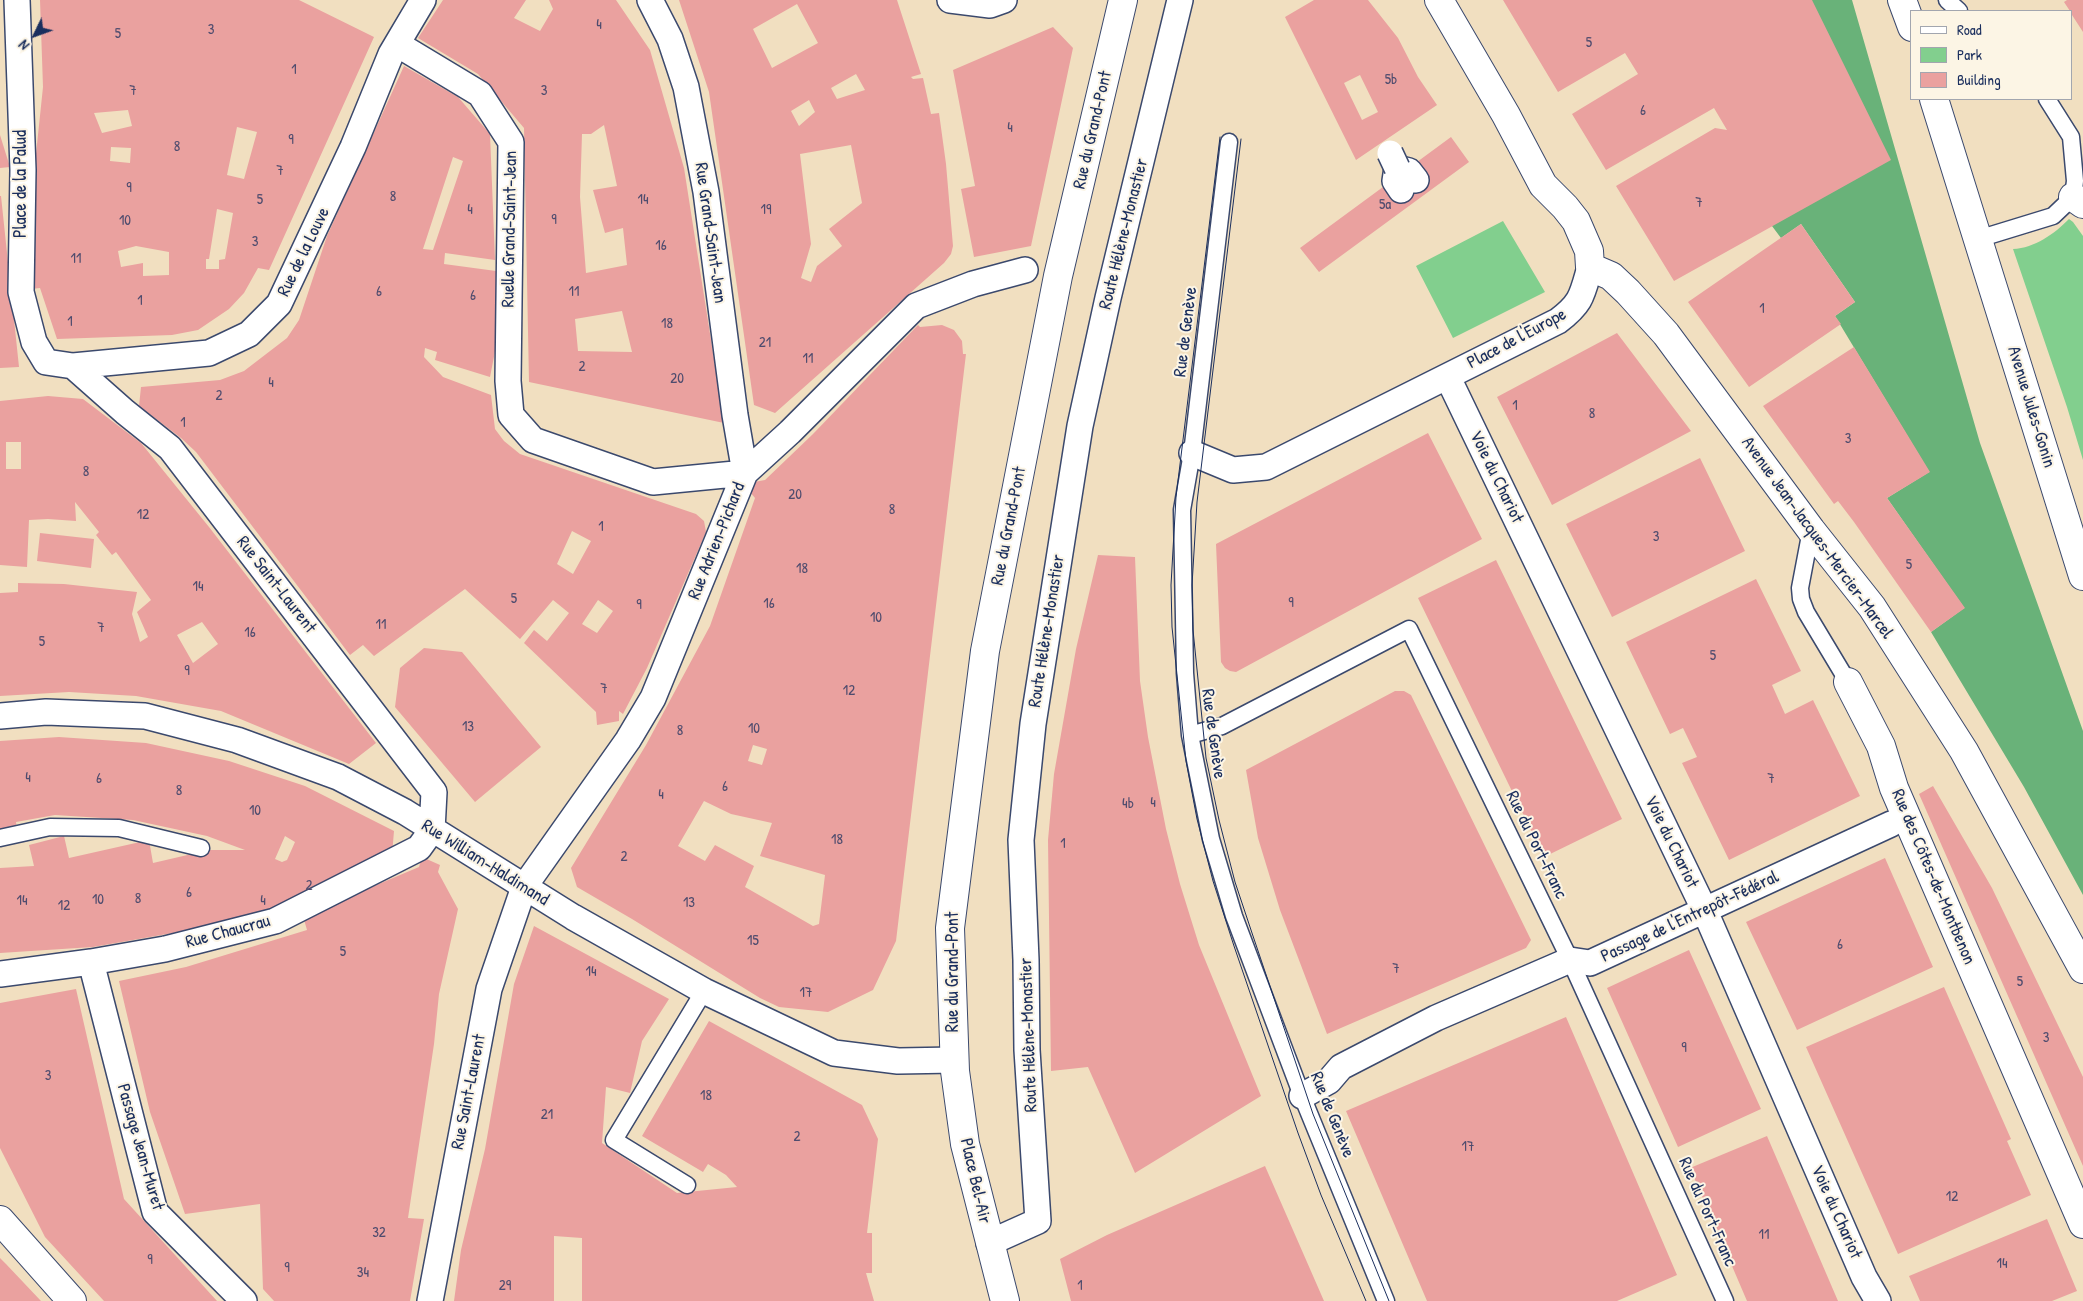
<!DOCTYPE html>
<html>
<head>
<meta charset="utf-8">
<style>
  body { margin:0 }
  #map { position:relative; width:2083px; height:1301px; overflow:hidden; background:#f1dfc0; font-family:"Patrick Hand",sans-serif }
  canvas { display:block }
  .legend { position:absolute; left:1910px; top:10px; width:162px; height:90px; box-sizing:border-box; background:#fcf5e5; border:1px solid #a2a6af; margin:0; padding:6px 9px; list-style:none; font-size:15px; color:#1b2f5e }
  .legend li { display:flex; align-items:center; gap:10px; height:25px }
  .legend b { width:25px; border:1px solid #a2a6af }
  .north { position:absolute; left:10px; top:10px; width:50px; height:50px; -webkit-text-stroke:4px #fcf5e5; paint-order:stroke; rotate:228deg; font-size:14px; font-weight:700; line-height:20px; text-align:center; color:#1b2f5e }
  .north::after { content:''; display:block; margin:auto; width:18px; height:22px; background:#1b2f5e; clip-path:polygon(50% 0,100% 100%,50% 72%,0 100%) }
</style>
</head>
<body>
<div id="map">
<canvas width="2083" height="1301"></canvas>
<ul class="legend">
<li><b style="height:6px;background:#fff"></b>Road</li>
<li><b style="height:14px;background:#82cf8e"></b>Park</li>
<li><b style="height:14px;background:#eaa19f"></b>Building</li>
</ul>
<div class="north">N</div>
</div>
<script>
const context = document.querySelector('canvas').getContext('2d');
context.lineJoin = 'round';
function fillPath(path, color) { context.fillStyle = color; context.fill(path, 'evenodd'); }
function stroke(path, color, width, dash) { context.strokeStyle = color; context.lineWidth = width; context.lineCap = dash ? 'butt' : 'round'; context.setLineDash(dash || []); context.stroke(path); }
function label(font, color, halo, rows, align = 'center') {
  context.font = font + ' "Patrick Hand",sans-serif'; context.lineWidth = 4; context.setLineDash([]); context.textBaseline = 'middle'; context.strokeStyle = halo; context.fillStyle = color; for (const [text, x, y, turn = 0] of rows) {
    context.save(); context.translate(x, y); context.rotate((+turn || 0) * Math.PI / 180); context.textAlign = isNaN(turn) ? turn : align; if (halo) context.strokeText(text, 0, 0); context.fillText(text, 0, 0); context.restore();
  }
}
const green = new Path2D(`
  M2069,219L2073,222L2083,236V460L2067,407L2013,249C2035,248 2054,234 2069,219Z
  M1503,221L1545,292L1453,338L1416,266Z`);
const forest = new Path2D(`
  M1812,0H1852L1980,443L2083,731V895L2024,787L1931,632L1964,608L1887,498L1929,472L1835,316L1855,302L1801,224L1781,238L1772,226Z`);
const building = new Path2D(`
  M40,0H299L374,37L269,270L258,268L244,293L229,309L198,330L172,335L57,339L40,288L31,289L35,242L34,173L43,87ZM128,110L132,126L102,133L94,113ZM237,127L257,132L244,179L227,175ZM111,147L131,148L130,163L110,161ZM217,209L233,213L225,259L219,260V269H206V259H209ZM136,246L169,252V275L143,276V263L121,267L118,251Z
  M443,0H526L514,18L540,31L553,9L549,0H616L650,50L684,168L724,423L529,382L524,128L478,74L418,38ZM604,125L617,186L593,190L605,233L623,228L627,265L586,273L580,197L582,134H591ZM622,311L632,352L578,351L575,319Z
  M679,0H897L921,74L911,77L913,79L923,78L931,114L939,113L946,164L953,246L951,254L944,263L775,413L754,405L709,92ZM797,4L818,43L772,68L753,29ZM856,74L865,90L837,99L831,88ZM809,100L815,112L799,126L791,111ZM851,145L862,203L829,229L842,246L817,266L811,282L801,278L811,244L800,154Z
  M1314,0H1368L1398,38L1418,77L1437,105L1356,160L1285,17ZM1360,75L1378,112L1362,120L1344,83Z
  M1503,0H1812L1891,160L1674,281L1616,186L1715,128L1727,130L1714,108L1606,170L1572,114L1638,74L1625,53L1558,92Z
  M2067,0H2083V32L2072,15V11H2070L2064,2Z
  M1053,27L1073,48L1031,246L974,257L961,189L975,186L953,70Z
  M404,66L458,97L490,134L495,260L445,253L444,264L496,271L501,321L490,377L435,360L437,352L425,348L424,357L443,377L491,395L495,429L504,441L520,454L696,514L704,521L706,532L647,668L623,714L619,711V721L597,725L596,712L524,643L534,630L547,641L569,613L553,600L520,639L465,589L374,656L363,645L350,655L196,452L181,438L139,406L141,387L220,380L244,371L287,338L299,320L327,236ZM453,157L463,161L433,250L423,249ZM572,531L591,541L573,574L557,564ZM598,600L613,611L597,633L582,624Z
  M0,135L10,167L0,168Z
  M1451,137L1469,162L1319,272L1300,248Z
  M0,196H1L19,367L0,368Z
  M1801,224L1855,302L1835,316L1841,324L1749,387L1688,302Z
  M918,325L920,327L942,325L954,330L962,341L963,354H966L896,941L873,990L828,1012L779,1007L760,998L632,919L577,887L571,868L646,745L710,626L755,498L750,492L754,482L765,480L813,434ZM753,745L767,749L762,765L748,761ZM704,801L731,814L772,823L760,856L825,875L819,924L813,926L745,887L754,866L715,845L705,861L678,846Z
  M1617,333L1691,431L1552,505L1497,397Z
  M1854,347L1930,472L1887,498L1965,608L1931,632L1854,522L1838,501L1834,504L1763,406Z
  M48,396L83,399L141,443L209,527L376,743L349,764L221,711L136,696L69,692L0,696V593L18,592V583L64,584L137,592L132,614L140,642L148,637L137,612L151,600L116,552L112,555L96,535L99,532L75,502L76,521L48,519L29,520L27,567L0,565V401ZM6,442H21V469H6ZM202,622L218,644L193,663L177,635Z
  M1428,433L1482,539L1236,672L1230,671L1225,668L1221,662L1216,544Z
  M1700,458L1745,551L1612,617L1566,524Z
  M40,533L94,539L91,568L37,561Z
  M1098,555L1135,557L1140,681L1148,737L1166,829L1180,884L1199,945L1261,1096L1135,1173L1088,1067L1051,1071L1048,840L1054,774L1076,649Z
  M1496,560L1622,819L1544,857L1418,598Z
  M1756,579L1801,671L1772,685L1785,714L1813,700L1860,796L1729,860L1682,763L1697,757L1683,728L1670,734L1626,642Z
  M424,648L462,652L541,747L475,802L395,707L400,668Z
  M1395,691H1404L1411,695L1531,940L1526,948L1327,1034L1280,910L1258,838L1246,770Z
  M59,737L146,743L229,761L305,786L394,831L392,855L301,903L224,924L93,947L0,953V868L34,866L29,845L64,836L69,858L149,840L153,863L209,850H245L207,836L133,820L55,815L16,822L17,830L0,833V741ZM285,836L295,842L287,860L282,862L275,859Z
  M1933,786L1992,888L2083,1077V1166L1919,794Z
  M422,857L440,865L438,872L458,909L439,994L434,1044L408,1218L424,1219L410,1301H274L263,1289L260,1204L185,1214L150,1112L119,981L186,967L307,930L303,916L419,867Z
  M1885,858L1933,967L1797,1030L1746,922Z
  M534,926L669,999L642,1041L630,1093L606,1087L602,1143L677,1193L737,1187L726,1175L708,1164L703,1172L642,1136L709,1021L862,1105L878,1139L867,1233H872V1273H866L874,1301H582V1238L554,1236V1301H454L461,1250L485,1149L514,984Z
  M1689,950L1761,1109L1678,1147L1607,988Z
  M1944,987L2011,1139L2007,1141L2031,1195L1898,1254L1806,1047Z
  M76,989L124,1199L217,1301H104L45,1237L0,1148V1003Z
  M1566,1017L1677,1275L1617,1301H1427L1346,1111Z
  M1767,1136L1838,1301H1747L1690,1168Z
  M1265,1166L1324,1301H1071L1060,1259L1107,1235Z
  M2047,1219L2077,1291L2052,1301H1920L1909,1276Z
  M0,1258L6,1264L41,1301H0Z`);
const service = new Path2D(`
  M1947,0L1959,11
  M1229,142L1192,453L1182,510L1185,673L1190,735L1211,839L1234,916L1302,1096L1386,1301
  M1978,239L2053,216L2073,197L2075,181L2071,137L2047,99
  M1811,530L1800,588L1801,599L1806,612L1848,682
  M1190,735L1222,726L1409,629L1570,960L1725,1301
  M0,838L50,827L119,828L201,848
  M687,1185L614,1140L704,991`);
const pedestrian = new Path2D(`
  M17,0L23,170L21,292L34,342L46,362L73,366L209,353L249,334L279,304L353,147L391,54L423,0
  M650,0L670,39L686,87L706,192L735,415L745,473
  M950,0L990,5L1004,0
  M397,44L480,94L511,142L508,381L511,415L533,440L653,482L745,473
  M1401,190L1395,181L1397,168L1409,171L1416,180
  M1453,388L1704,909L1864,1277L1878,1301
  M1192,453L1233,470L1266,467L1558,321C1582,303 1582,295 1590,267
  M0,716L46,712L145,716L237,740L338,777L405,812L573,917L704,991L834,1053L898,1061L955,1060
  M91,962L155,1212L244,1301
  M0,974L91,962L165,949L275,921L419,848L432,830L434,792L170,448L125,412L73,366
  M1302,1096L1329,1081L1341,1067L1436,1018L1570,960L1590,963L1891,824
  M989,1243L1038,1221L1027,1050L1026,960L1021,840L1033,724L1080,426L1108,298L1180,0
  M430,1301L489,989L524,887L628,740L653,698L745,473L790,432L916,306L973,284L1025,270`);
const minor = new Path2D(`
  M2073,197L2083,204
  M1848,682L1881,746L1894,788L2083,1224
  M0,1220L72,1301`);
const tertiary = new Path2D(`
  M1439,0L1506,115L1543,185L1565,207L1576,221L1589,251L1590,267L1611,276L1628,292L1666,334L1811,530L1872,607L1964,751L2083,969`);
const primary = new Path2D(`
  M1902,0L1912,27
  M1934,99L2083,576
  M1005,1301L965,1144L955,1071L950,928L985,651L1058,276L1123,0`);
const tram = new Path2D(`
  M1220,137L1176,497L1171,585L1172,627L1186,761L1197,819L1213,881L1234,946L1298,1133L1321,1195L1366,1301
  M1241,139L1197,502L1192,585L1193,630L1206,758L1219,820L1235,882L1252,933L1313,1114L1389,1301`);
const pedestrianBridge = new Path2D(`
  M1390,153L1397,168`);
const numberNames = [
  ["4",599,25],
  ["3",211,30],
  ["5",118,34],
  ["5",1589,43],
  ["1",294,70],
  ["5b",1391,80],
  ["7",133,91],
  ["3",544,91],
  ["6",1643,111],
  ["4",1010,128],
  ["9",291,140],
  ["8",177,147],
  ["7",280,171],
  ["9",129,188],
  ["8",393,197],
  ["5",260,200],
  ["14",643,200],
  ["7",1699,203],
  ["5a",1385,205],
  ["4",470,210],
  ["19",766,210],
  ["9",554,220],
  ["10",125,221],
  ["3",255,242],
  ["16",661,246],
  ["11",76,259],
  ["6",379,292],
  ["11",574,292],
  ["6",473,296],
  ["1",140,301],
  ["1",1762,309],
  ["1",70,322],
  ["18",667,324],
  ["21",765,343],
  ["11",808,359],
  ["2",582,367],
  ["20",677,379],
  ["4",271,383],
  ["2",219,396],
  ["1",1515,406],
  ["8",1592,414],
  ["1",183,423],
  ["3",1848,439],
  ["8",86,472],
  ["20",795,495],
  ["8",892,510],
  ["12",143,515],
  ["1",601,527],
  ["3",1656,537],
  ["5",1909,565],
  ["18",802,569],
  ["14",198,587],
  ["5",514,599],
  ["9",1291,603],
  ["16",769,604],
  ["9",639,605],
  ["10",876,618],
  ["11",381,625],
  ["7",101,628],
  ["16",250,633],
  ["5",42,642],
  ["5",1713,656],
  ["9",187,671],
  ["7",604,689],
  ["12",849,691],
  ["13",468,727],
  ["10",754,729],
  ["8",680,731],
  ["4",28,778],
  ["6",99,779],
  ["7",1771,779],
  ["6",725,787],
  ["8",179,791],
  ["4",661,795],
  ["4",1153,803],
  ["4b",1128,804],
  ["10",255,811],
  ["18",837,840],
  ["1",1063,844],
  ["2",624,857],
  ["2",309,886],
  ["6",189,893],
  ["8",138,899],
  ["10",98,900],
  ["14",22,901],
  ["4",263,901],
  ["13",689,903],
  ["12",64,906],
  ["15",753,941],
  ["6",1840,945],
  ["5",343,952],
  ["7",1396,969],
  ["14",591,972],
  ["5",2020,982],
  ["17",806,993],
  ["3",2046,1038],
  ["9",1684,1048],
  ["3",48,1076],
  ["18",706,1096],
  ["21",547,1115],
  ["2",797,1137],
  ["17",1468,1147],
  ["12",1952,1197],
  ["32",379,1233],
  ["11",1764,1235],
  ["9",150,1260],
  ["14",2002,1264],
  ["9",287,1268],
  ["34",363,1273],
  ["29",505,1286],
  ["1",1080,1286]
];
const streetNames = [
  ["Rue du Grand-Pont",1093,130,-77],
  ["Place de la Palud",21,184,-90],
  ["Ruelle Grand-Saint-Jean",510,229,-89],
  ["Rue Grand-Saint-Jean",710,233,82],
  ["Route Hélène-Monastier",1124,234,-76],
  ["Rue de la Louve",304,252,-64],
  ["Rue de Genève",1186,332,-83],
  ["Place de l'Europe",1517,339,-28],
  ["Avenue Jules-Gonin",2031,407,73],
  ["Voie du Chariot",1496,477,64],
  ["Rue du Grand-Pont",1009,526,-79],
  ["Avenue Jean-Jacques-Mercier-Marcel",1817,538,54],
  ["Rue Adrien-Pichard",717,541,-68],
  ["Rue Saint-Laurent",276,585,52],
  ["Route Hélène-Monastier",1047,631,-81],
  ["Rue de Genève",1213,734,82],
  ["Voie du Chariot",1671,842,64],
  ["Rue du Port-Franc",1536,845,64],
  ["Rue William-Haldimand",485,863,32],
  ["Rue des Côtes-de-Montbenon",1933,877,67],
  ["Passage de l'Entrepôt-Fédéral",1690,917,-25],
  ["Rue Chaucrau",228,932,-15],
  ["Rue du Grand-Pont",953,972,-90],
  ["Route Hélène-Monastier",1029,1035,-92],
  ["Rue Saint-Laurent",469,1092,-79],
  ["Rue de Genève",1332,1115,68],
  ["Passage Jean-Muret",140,1147,74],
  ["Place Bel-Air",975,1181,77],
  ["Rue du Port-Franc",1707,1212,66],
  ["Voie du Chariot",1836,1212,66]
];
fillPath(green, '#82cf8e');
fillPath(forest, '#69b279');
fillPath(building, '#eaa19f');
stroke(service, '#3b496d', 19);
stroke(pedestrian, '#3b496d', 28);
stroke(minor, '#3b496d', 30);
stroke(tertiary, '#3b496d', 30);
stroke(primary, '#3b496d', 30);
stroke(service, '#fff', 16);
stroke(pedestrian, '#fff', 25);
stroke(minor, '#fff', 28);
stroke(tertiary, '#fff', 28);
stroke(primary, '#fff', 28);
stroke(tram, '#1b2f5e', 1);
stroke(pedestrianBridge, '#3b496d', 28, []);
stroke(pedestrianBridge, '#fff', 25);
label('15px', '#4f4c6e', null, numberNames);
label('18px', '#1b2f5e', '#fcf5e5', streetNames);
</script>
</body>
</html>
